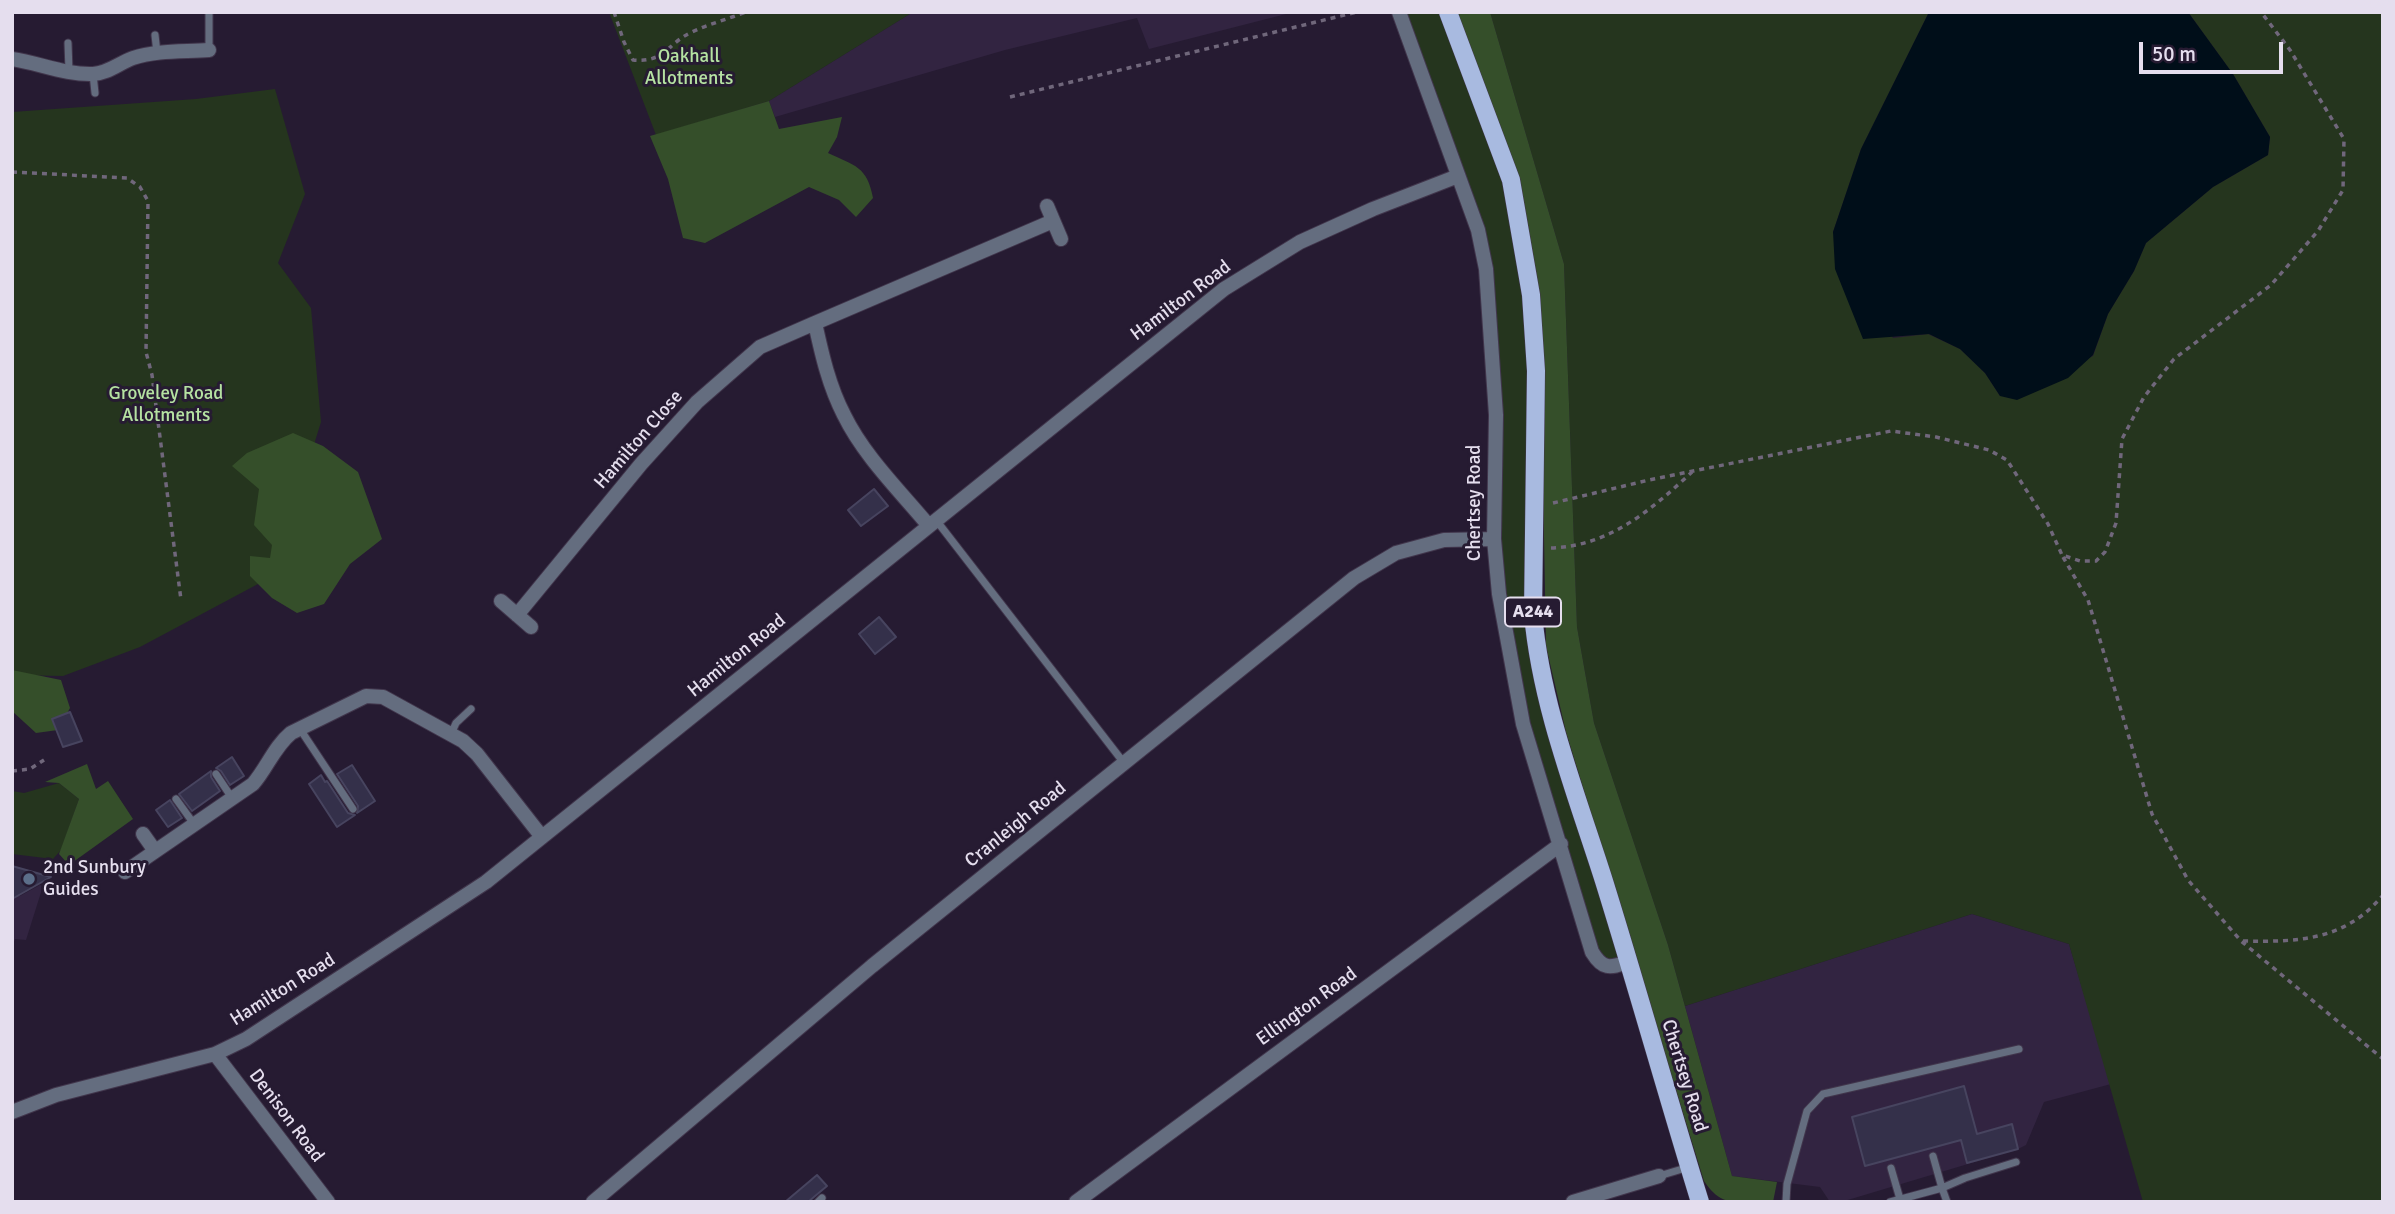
<!DOCTYPE html>
<html>
<head>
<meta charset="utf-8">
<style>
  body { margin:0 }
  #map { position:relative; width:2395px; height:1214px; overflow:hidden; background:#261b32; font-family:Signika,sans-serif }
  canvas { display:block }
  .frame { position:absolute; inset:0; border:14px solid #e5deee; pointer-events:none }
  .scale { position:absolute; left:2139px; top:42px; width:144px; height:32px; box-sizing:border-box; border:4px solid #e5deee; border-top:0; padding-left:9px; font-size:21px; line-height:24px; white-space:nowrap; color:#e5deee; -webkit-text-stroke:5px #261b32; paint-order:stroke }
</style>
</head>
<body>
<div id="map">
<canvas width="2395" height="1214"></canvas>
<div class="frame"></div>
<div class="scale">50 m</div>
</div>
<script>
const context = document.querySelector('canvas').getContext('2d');
context.lineJoin = 'round';
function fillPath(path, color) { context.fillStyle = color; context.fill(path, 'evenodd'); }
function stroke(path, color, width, dash) { context.strokeStyle = color; context.lineWidth = width; context.lineCap = dash ? 'butt' : 'round'; context.setLineDash(dash || []); context.stroke(path); }
function label(font, color, halo, rows, align = 'center') {
  context.font = font + ' Signika,sans-serif'; context.lineWidth = 6; context.setLineDash([]); context.textBaseline = 'middle'; context.strokeStyle = halo; context.fillStyle = color; for (const [text, x, y, turn = 0] of rows) {
    context.save(); context.translate(x, y); context.rotate((+turn || 0) * Math.PI / 180); context.textAlign = isNaN(turn) ? turn : align; if (halo) context.strokeText(text, 0, 0); context.fillText(text, 0, 0); context.restore();
  }
}
const built = new Path2D(`
  M913,12H1294L1149,49L1137,18L1005,50L775,117L769,101Z
  M40,885L43,886L26,940L15,939L12,947V894L20,896Z
  M1972,914L2069,944L2111,1084L2044,1102L2026,1145L2018,1149L1841,1202H1830L1820,1187L1732,1176L1685,1006Z`);
const green = new Path2D(`
  M609,12H913L769,101L656,135Z
  M1399,12H1448L1486,108L1525,254L1536,648L1629,962L1599,963L1523,724L1499,594L1486,269Z
  M1490,12H1929L1861,149L1833,232L1893,338L1928,334L1960,349L1985,373L2000,396L2093,356L2108,314L2134,271L2146,243L2213,187L2268,155L2270,137L2233,74L2188,12H2383V1202H2143L2069,944L1972,914L1685,1006L1668,945L1594,723L1577,627L1564,264Z
  M275,89L305,194L278,263L311,308L321,422L273,576L140,647L63,676L12,675V112L196,99Z
  M59,783L79,799L61,850L53,859L12,854V791L24,793Z`);
const forest = new Path2D(`
  M1456,12H1490L1564,264L1577,627L1594,723L1668,945L1732,1176L1777,1182L1773,1202C1742,1202 1723,1210 1704,1181L1566,732L1546,646L1540,318Z
  M769,101L779,129L842,117L837,137L828,153C855,166 867,166 873,198L856,217L839,200L809,187L705,243L683,238L668,179L650,136Z
  M293,433L323,446L358,472L382,539L350,564L324,604L297,613L272,598L250,576V556L270,558L272,545L254,525L259,489L232,466L247,453Z
  M12,670L61,680L70,708L58,730L36,733L12,711Z
  M87,764L96,789L108,781L133,819L69,865L59,854L79,799L59,783L45,782Z`);
const water = new Path2D(`
  M1929,12H2188L2233,74L2270,137L2268,155L2213,187L2146,243L2134,271L2108,314L2093,355L2068,378L2017,400L2000,396L1985,373L1960,349L1929,334L1863,339L1835,269L1833,232L1861,149Z`);
const building = new Path2D(`
  M874,489L888,506L861,526L848,510Z
  M879,617L896,637L875,654L859,634Z
  M70,712L82,741L63,747L52,719Z
  M232,757L244,776L230,785L221,771L216,768Z
  M352,765L375,801L357,813L358,806L337,774Z
  M211,771V777L220,791L192,811L179,794Z
  M321,775L325,782L327,781L348,813L355,815L337,827L309,784Z
  M170,800L182,818L168,827L156,810Z
  M12,866L51,877L12,899Z
  M1964,1086L1977,1134L2012,1124L2018,1149L1967,1163L1961,1140L1865,1166L1852,1117Z
  M817,1175L827,1186L808,1202H785Z`);
const path = new Path2D(`
  M614,12L624,42L633,60C666,63 667,43 692,32C709,24 728,19 746,12
  M1010,97L1357,12
  M12,172L127,178L140,187L148,201L146,352L152,375L181,600
  M1553,503L1649,480L1891,431L1936,437L1989,450L2007,460L2048,524L2062,555L2080,561H2096L2105,552L2116,523L2122,439L2144,397L2174,359L2271,285L2318,231L2343,190L2344,139L2290,50L2261,12
  M1551,548C1610,546 1651,510 1692,472
  M2063,557L2088,600L2152,814L2188,880L2241,941L2383,1059
  M12,771L30,769L44,760
  M2243,941C2298,942 2345,941 2383,895`);
const lane = new Path2D(`
  M209,12V50
  M155,35L157,53
  M68,43L69,71
  M93,74L95,93
  M936,520L1124,763
  M300,729L353,809
  M451,734L456,723L471,709
  M216,774L232,798
  M176,799L194,824
  M1933,1156L1942,1188L1965,1178L2016,1162
  M1891,1168L1900,1199
  M1659,1176L1689,1167
  M818,1202L822,1198
  M1786,1202L1787,1184L1807,1111L1823,1094L2019,1049
  M1890,1202L1942,1188L1947,1202`);
const street = new Path2D(`
  M1399,12L1478,230L1486,269L1496,415L1494,539L1499,594L1523,724L1592,952C1603,970 1609,968 1629,962
  M12,59C39,63 66,75 93,74C109,73 119,63 133,58C157,50 185,52 209,50
  M1047,206L1061,239
  M815,323L1053,221
  M501,601L531,627
  M517,615L641,464L697,402L760,347L815,323C822,355 829,386 844,415C864,456 900,491 929,526
  M143,834L155,851
  M125,872L253,784C267,768 274,747 291,733L366,696L383,697L463,741L477,754L542,837
  M215,1054L328,1202
  M12,1112L56,1095L215,1054L246,1039L486,882L1224,289L1300,242L1373,209L1458,176
  M593,1202L872,966L1354,578L1396,553L1444,540L1494,539
  M1076,1202L1561,844
  M1573,1202L1659,1176`);
const primary = new Path2D(`
  M1448,12L1511,180L1531,295L1536,371L1533,614C1541,705 1576,793 1604,881C1637,987 1667,1095 1700,1202`);
const markers = [
  [29,879,7,"#5c6f8a"]
];
const shields = [
  [1533,612,56]
];
const shieldNames = [
  ["A244",1533,612]
];
const parkNames = [
  ["Oakhall",689,57],
  ["Allotments",689,79],
  ["Groveley Road",166,394],
  ["Allotments",166,416]
];
const streetNames = [
  ["Hamilton Road",1181,301,-37],
  ["Hamilton Close",639,440,-49],
  ["Chertsey Road",1475,503,-90],
  ["Hamilton Road",737,656,-39],
  ["Cranleigh Road",1016,825,-39],
  ["Hamilton Road",283,990,-32],
  ["Ellington Road",1307,1007,-36],
  ["Chertsey Road",1684,1076,73],
  ["Denison Road",286,1116,53]
];
const poiNames = [
  ["2nd Sunbury",43,868],
  ["Guides",43,890]
];
fillPath(built, '#322441');
fillPath(green, '#25351e');
fillPath(forest, '#354f2a');
fillPath(water, '#000e19');
fillPath(building, '#34304a');
stroke(building, '#47445f', 2);
stroke(lane, '#41364c', 9);
stroke(street, '#41364c', 16);
stroke(primary, '#41364c', 19);
stroke(path, '#70677b', 3.5, [5, 5]);
stroke(lane, '#646d7f', 7);
stroke(street, '#646d7f', 14);
stroke(primary, '#a8bae0', 18);
for (const [x, y, r, color] of markers) { const dot = new Path2D(); dot.arc(x, y, r, 0, 2 * Math.PI); context.fillStyle = color; context.fill(dot); stroke(dot, '#261b32', 2.5); }
for (const [x, y, w] of shields) { const box = new Path2D(); box.roundRect(x - w / 2, y - 14.5, w, 29, 5); context.fillStyle = '#261b32'; context.fill(box); stroke(box, '#e5deee', 2); }
label('bold 18px', '#e5deee', null, shieldNames);
label('19px', '#b5e2a2', '#261b32', parkNames);
label('19px', '#e5deee', '#261b32', streetNames);
label('19px', '#e5deee', '#261b32', poiNames, 'left');
</script>
</body>
</html>
